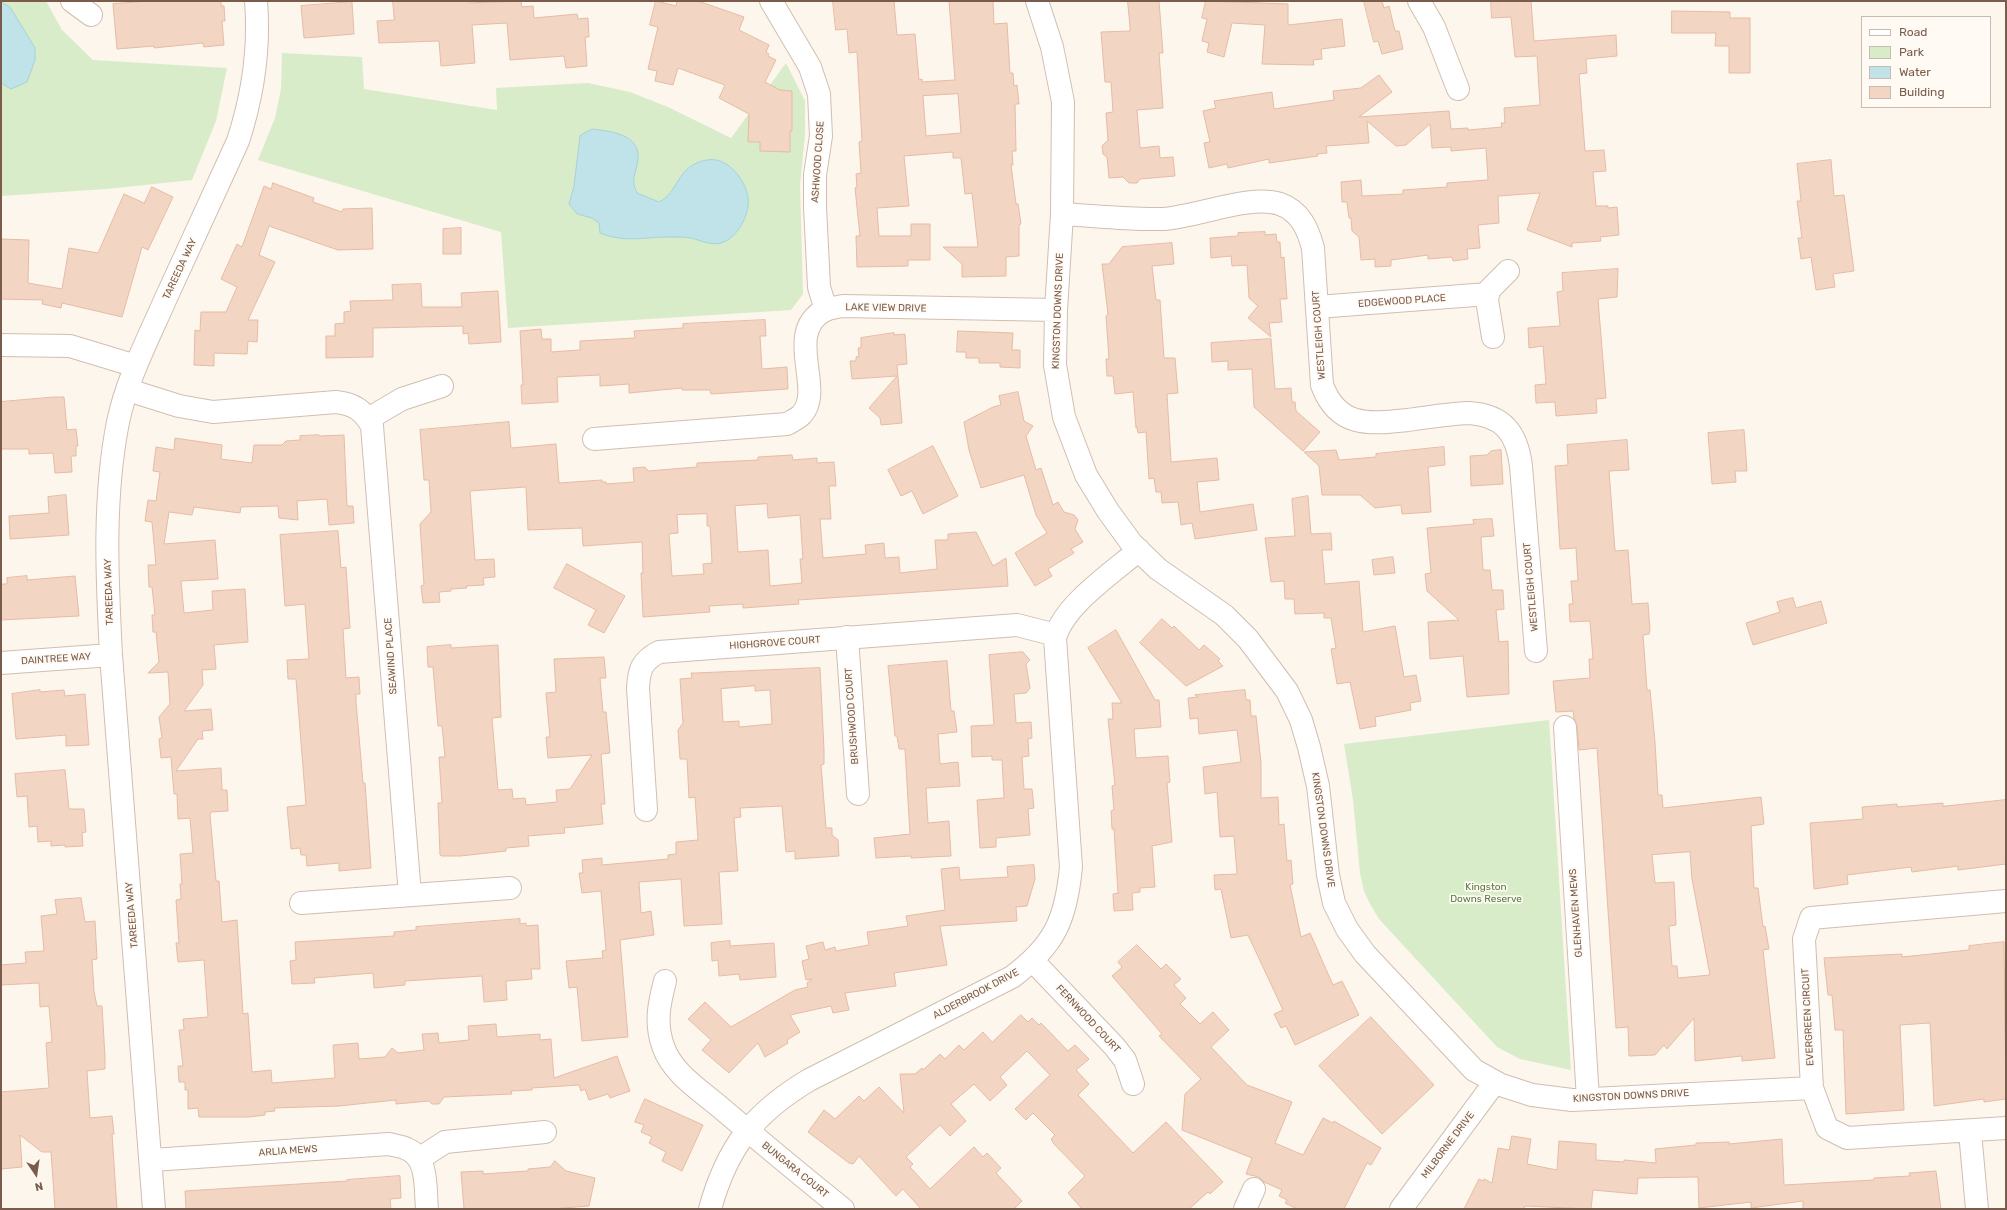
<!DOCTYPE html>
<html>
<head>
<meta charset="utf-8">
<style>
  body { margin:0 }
  #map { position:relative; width:2007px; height:1210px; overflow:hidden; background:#fdf6ec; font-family:Rubik,sans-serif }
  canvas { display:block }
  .frame { position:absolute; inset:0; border:2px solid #7a5c4d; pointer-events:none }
  .legend { position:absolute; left:1861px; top:16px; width:130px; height:92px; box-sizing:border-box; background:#fffaf3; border:1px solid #cabbb1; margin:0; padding:5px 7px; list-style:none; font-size:12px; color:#7a5c4d }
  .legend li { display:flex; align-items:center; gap:8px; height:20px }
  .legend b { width:20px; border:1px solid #cabbb1 }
  .north { position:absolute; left:16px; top:1154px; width:40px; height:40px; -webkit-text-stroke:3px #fffaf3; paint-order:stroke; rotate:167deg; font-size:11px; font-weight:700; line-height:16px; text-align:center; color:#7a5c4d }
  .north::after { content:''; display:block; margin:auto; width:14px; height:18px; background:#7a5c4d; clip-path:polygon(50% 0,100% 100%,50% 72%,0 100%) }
</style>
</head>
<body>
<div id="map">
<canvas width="2007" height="1210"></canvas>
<div class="frame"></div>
<ul class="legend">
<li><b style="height:5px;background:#fff"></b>Road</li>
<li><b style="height:11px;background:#d8ecc9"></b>Park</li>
<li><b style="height:11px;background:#bfe3e8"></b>Water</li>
<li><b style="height:11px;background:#f3d5c3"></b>Building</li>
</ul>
<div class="north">N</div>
</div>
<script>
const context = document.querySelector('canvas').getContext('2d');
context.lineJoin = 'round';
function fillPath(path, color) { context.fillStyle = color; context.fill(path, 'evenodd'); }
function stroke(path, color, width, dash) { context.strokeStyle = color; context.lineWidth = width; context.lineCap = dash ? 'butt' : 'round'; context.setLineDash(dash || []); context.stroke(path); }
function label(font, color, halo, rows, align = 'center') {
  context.font = font + ' Rubik,sans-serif'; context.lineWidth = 3.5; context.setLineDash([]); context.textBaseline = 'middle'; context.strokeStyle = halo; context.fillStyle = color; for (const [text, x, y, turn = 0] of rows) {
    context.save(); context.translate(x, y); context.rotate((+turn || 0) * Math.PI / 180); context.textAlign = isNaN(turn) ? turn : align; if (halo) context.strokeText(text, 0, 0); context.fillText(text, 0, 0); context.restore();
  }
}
const green = new Path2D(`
  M1,1H46L62,30L93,60L227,68L216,121L192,180L106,189L1,196Z
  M282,53L362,57L364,89L497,110L496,88L588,83L630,92L668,107L731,138L786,63L805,101V134L800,185L803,294L791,310L508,328L501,232L258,160L275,118L281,89Z
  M1549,720L1571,1070L1520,1059L1497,1047L1379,919L1370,904L1364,891L1360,873L1353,800L1344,744Z`);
const water = new Path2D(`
  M1,2L10,7L35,48V60L27,82L11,89L1,83Z
  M592,129C610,131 641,134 638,160C636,175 630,179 637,193L659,202C679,193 676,165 707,160C727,156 745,179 748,197C751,213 737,239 721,243C711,246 700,240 691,238C684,237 676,237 670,237C645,237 624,243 600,233L599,223L592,218L577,214L569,204L574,186L580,136Z`);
const building = new Path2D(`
  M151,1H221V6H224L225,21H222L224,45L204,47L203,43L154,48V46L117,49L113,4Z
  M393,1H469V3L521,1L522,7L533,6L534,18L577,14L578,19L588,18L589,37H585L587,66L566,68L564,56L510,60L507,23L472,25L475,63L441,66L439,41L379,43L377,21L394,20Z
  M656,1L676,6L677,1H698L744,17L739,30L769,45L766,52L769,54L768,56L776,60L765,82L780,90L792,91V131H790V152L760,151V142H748L749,114L719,98L725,85L678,68L673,85L655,81L657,71L648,69L658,27L650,25Z
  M833,1H894L897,35L915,34L919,80L922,79V82L955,80L949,1H993L994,24L1007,23L1010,73H1013L1014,86L1017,85L1019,104H1015L1016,151H1012L1013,165H1011L1016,204H1018L1021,224L1019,225V256L1006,257V276L962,277V264L943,247H978L972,193L965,194L961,158H953V152L904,156L909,206L877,208L879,236H911V224H930V260H908V266L857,267L856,236H860L855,188L857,187L856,174L861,173L859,142L862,141L857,52L849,53L847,29L836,30ZM958,94L961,133L926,136L923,96Z
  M1128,1H1159L1163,53H1159L1163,108L1137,110L1140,148L1159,146L1160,158L1173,157L1175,176L1140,179L1137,183H1129L1123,177L1109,178L1107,157L1103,154L1102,146L1108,140L1106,113L1113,112L1111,82H1105L1101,32L1130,31Z
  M1206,1L1288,4V25L1342,19L1345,46L1321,49L1322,59L1313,60L1314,65L1262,64L1265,25L1232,23L1224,57L1207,52L1209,43L1202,41L1207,19L1202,18Z
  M1364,1H1382L1384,8L1389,6L1395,31H1399L1403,49L1382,54L1378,41L1374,42Z
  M1491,1H1531L1534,41L1616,35L1617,56L1586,59L1587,73L1579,74L1585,151L1604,150L1606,171L1593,172L1596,206H1608V208L1617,207L1619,235L1600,237L1601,241L1572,243V247L1527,230L1540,193L1498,196L1499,223L1478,225L1480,248L1467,249L1468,259L1453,261L1452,257L1428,259V255L1391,260V266L1375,267V259L1361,260L1359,237L1352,231L1351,218H1349L1347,202H1342L1341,182L1361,180L1362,196L1403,194V190L1447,187V183L1488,180L1486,148L1451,151V147L1432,148L1430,124L1406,145L1396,146L1367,121L1369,143L1326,146L1327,153L1317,154L1318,156L1269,163V159L1228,168L1227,164L1209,168L1204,143L1210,142L1203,111L1216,108L1214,101L1272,92L1274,109L1334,100L1333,91L1361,88L1379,75L1392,92L1359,117L1449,111L1451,129L1468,128V130L1502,127L1501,123H1505L1504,108L1540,105L1537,56L1515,57L1511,17L1492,18Z
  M352,2L354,34L304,38L301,6Z
  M1672,11L1730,12V18H1750V73H1729V46H1715L1716,33H1672Z
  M1831,160L1834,196L1844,195L1854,271L1833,274L1835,287L1816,290L1811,257L1801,259L1798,238H1802L1797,201H1801L1797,164Z
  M273,183L314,198L313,202L342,212L343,209L372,208L373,249L338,250L269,226L259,255L275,262L248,320H258L257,342L248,341L247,354L214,353V366L194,365L195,330L200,331L201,312H226L237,287L221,279L237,244L242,247L264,186L271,189Z
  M152,187L173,197L148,250L142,247L122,317L62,303L61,308L42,304L43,300L1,299V239L29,240L28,283L62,289L69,248L98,253L124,194L144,203Z
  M461,228V254H443V229Z
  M1265,232V235L1276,234L1277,242H1280L1281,258L1284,257L1287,299H1280L1282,322L1269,323L1271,337L1248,318L1258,306L1249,298L1247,265L1232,266L1231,256L1211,258L1210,238L1238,236V233Z
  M1172,243L1174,264L1152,266L1156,300H1160L1164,358H1175L1178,393L1167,394L1171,462L1217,458L1219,480L1197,482L1200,512L1253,504L1257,530L1195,539L1192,523L1181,525L1178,502L1162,503L1161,492H1156L1154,478L1149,479L1146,432L1138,433L1137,427L1136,428L1133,392L1115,394L1113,376H1107L1106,359H1109L1106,316L1108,314L1102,264H1109L1122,247Z
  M1618,269L1617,297L1598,299L1606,398L1596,399L1597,413L1556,416L1555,402L1536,403L1535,385L1546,384L1543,346L1529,348L1528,328L1560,326L1557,292L1563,291L1562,273Z
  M421,284L422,307H462L461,293L498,291L501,342L469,344L468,333L463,334V326L373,328V357L326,358V336H335V324L344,323V312L351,311L350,301L393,300L392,285Z
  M765,320L766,336H760L762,369L787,367L788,389L711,394L710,390H682V388L629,393V384L600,386V375L557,377L558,402L522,404L521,385H523L520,331L541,329L542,339H551V352L580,350V341L635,338L634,331L683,328V324Z
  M958,331L1013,333L1012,350H1020V368L1000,367V363H979V358H966V352H957Z
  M894,333V335L905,334L907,364L897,365L902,423L881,425L880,418L869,408L897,376L852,379L850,361H856V357L859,356L858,348H861V338Z
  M1271,339L1275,389L1291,388L1292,402H1295L1296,411L1320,432L1303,451L1254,407L1252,369L1228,370V361L1212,362L1211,343Z
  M1018,392L1024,421L1033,426L1026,436L1036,470L1041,468L1053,505L1058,502L1064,512L1074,515L1078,520L1075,529L1083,542L1071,549L1074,553L1048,569L1052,576L1035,586L1015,553L1047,533L1036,515L1024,475L981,488L969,450L964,422L993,407L1001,405L999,396Z
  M54,397H64L67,430L76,429L78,446H76V456H71L72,472L55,473L53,453L29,454V449H1V402Z
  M509,422L511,448L556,444L559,483L602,480V482H606V484L634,482L633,468L645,467L648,471L697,467V463L758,460V457L792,455L793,460L817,458V463L834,462L836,486H829L831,519H820L823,558L866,554L865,545L884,543L885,558L899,557L900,573L937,569L935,540H948V534L976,532L993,566L1006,558L1008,586L798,600L799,604L743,608V604L709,606L710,612L643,617L641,573H643L642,542L583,546L582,528L528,530L526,487L470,491L475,560L494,559L495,577L483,578L484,585L466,586L467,588L451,589V591L439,592L440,602L423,603L421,586L424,585L420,524L431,512L429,480H424L420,430ZM767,504L768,518L800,515L803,559H800L802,583L770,586L768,550L738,552L735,506ZM707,514V526H710L712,563L703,564L704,574L672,576L669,534L678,533L677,515Z
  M1744,430L1747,471H1735L1736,482L1712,484L1708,433Z
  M319,435L320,436L344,435L347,506H353L354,523L329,525L327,499L297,501L298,520L279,518L278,506L241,507L240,513L194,507L192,515L169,512L164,544L215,540L218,579L181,581L184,613L213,610L212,591L245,589L248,642L214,645L216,669L202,670L203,685L184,711L211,709L213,730L202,731L203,739H198L176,771L221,768L222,790H227L228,811L211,812L210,815L216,881H219L222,922L237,920L243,1014L248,1013L252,1072L271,1070L272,1083L335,1078L333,1045L358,1043L359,1059L385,1057L392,1048L398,1053L424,1050L422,1034L438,1033L439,1043L469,1040L468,1026L496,1024L497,1037L540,1034V1040L551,1039L554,1078L617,1056L630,1091L610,1098L608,1094L589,1100L585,1089L581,1091L579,1085L532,1088V1090L511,1091L512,1094L444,1097L439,1104H432L429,1101L396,1104V1100L339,1106L274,1108L275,1111L265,1112V1115L249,1117H199L198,1108L188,1109V1090H185V1082H179L178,1066H183L179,1030H184L183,1019L208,1017L204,960L178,962L176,943H179L176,900L181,899L180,884H182L180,854L193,853L190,818L178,819L177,794H174L171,757L161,758L159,739L162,738L159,717L170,704L168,672L148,673L159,662L156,632H153L152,615H155L152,587H149L148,565H156L152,522L145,521L148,500L156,501L160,472L153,471L156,447L174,450L175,438L222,445L221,459L252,463L254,445H282L286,441L300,440V436Z
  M1627,440L1629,470L1609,471L1615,551L1628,550L1632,604L1648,603L1650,630L1649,634L1643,635L1647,690H1650L1655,742L1658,795H1662L1663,808L1761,797L1764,824L1751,826L1754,888H1758L1763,927L1765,926L1769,949L1763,950L1775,1058L1742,1061V1056L1695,1061L1694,1018L1667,1049L1664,1045L1655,1055L1629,1056L1628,1027L1616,1028L1597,748L1579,750L1577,726L1574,718L1573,711L1556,712L1553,681L1590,678L1589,659H1593L1590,621L1570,622L1569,604H1573L1571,581H1578L1576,548L1560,549L1555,466L1568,465L1567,445ZM1690,852L1692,879L1710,975L1678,978L1677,966H1672L1669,926L1676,925L1674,882L1655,883L1652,855Z
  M933,446L958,496L923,514L912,491L901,496L888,470Z
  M1444,447L1445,465L1428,467L1431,512L1402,514L1401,505L1375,508L1360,495H1322L1319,466L1304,452L1336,450L1339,460L1376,457V454Z
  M1501,450L1503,484L1471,486L1470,456L1487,455L1491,451Z
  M66,495L69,535L10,539L9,516L49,513L48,497Z
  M1308,496L1311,534L1331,533L1332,550H1322L1325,584L1359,581L1363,632L1395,626L1404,677L1416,675L1421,701L1410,703L1411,710L1375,717L1376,726L1360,729L1350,682L1337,684L1331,649L1336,648L1331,618H1324V613L1295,614L1294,599H1285L1284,581L1271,582L1265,538L1295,536L1292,499Z
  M1492,519L1494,536L1481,537L1483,570H1490L1492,590H1503L1504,609L1496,610L1499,642L1508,641L1509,694L1467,697L1463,656L1430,659L1428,622L1459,620L1427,591L1425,574L1431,573L1427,528L1474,524L1473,520Z
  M338,531L341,568L346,567L350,628L343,629L346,678L359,677L360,694H356V702L363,783H365L371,868L339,871V863L307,866L306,855H301L300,848L291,849L287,807L306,805L296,679H288L287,660L309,659L305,604L285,606L280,535Z
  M1393,557L1395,573L1374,575L1372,560Z
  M567,564L625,596L604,633L588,625L596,610L554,588Z
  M27,576V580L75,576L79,616L1,620V584H7V578Z
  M1793,598L1796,608L1821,601L1827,623L1753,645L1746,623L1780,612L1777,602Z
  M1162,619L1172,628L1174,626L1199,650L1204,645L1220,659L1218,661L1223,666L1186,686L1140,643Z
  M1116,630L1155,700H1159L1161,727L1134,729L1136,758L1168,756L1170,782L1167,783L1172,842L1152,846L1155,887L1140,888V892L1132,893L1133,910L1114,911L1113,894L1119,893H1118L1114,829H1112L1111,811L1114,810L1112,786L1115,785L1108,719H1113L1112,703H1122L1088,648Z
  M451,645V648L498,645L501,717L492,718L498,790L512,789L513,799L525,798L526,805L557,802L556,790L570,789L592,755L548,758L546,737H550L546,693L556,692L554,659L604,657L606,678H600L603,712H606L610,753L601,754L605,804H601L603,824L564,828L565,833L528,836L529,846L506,848V851L460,856H442L440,855L438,803H442L439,757H445L442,726H438L433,667H428L427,647Z
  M1023,652L1030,660L1026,664L1030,688L1026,693L1014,694L1016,723L1031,722L1032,738L1028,739L1029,756L1022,757L1024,789H1032L1034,808L1028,809L1030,835L996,838V847L980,848L977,800L1004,798L1002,760H992V756L972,757L971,726L994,725L989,655Z
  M947,661L951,711H954L957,732L938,734L940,764L958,762L960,786L926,788L928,823L949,821L951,856L911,858V856L876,858L874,838L910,834L905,749H899L897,736H895L888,666Z
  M820,668L824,750V764L821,765L826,828H832V835L838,840L839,856L795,859V851L786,852L782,806L740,808L741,817L734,818L738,871L719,872L722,924L684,926L681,879L639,882L641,913L651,911L654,935L620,940L628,1037L582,1041L577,987L569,988L566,961L603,958L602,951L606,950L601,891L582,893L579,873H583L582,860L602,858V865L668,859V855L676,854V842L698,840L695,797L689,798L687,759H680L678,730L683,723L680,679L692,678L691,673H695ZM755,686V691L770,690L772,724L739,727V721L723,722L721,689Z
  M40,690V692L64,690L65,696L85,694L89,745L66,746V735L16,739L12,694Z
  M1245,690L1246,700H1250L1251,716H1256L1261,763V798L1278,797L1279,825L1284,824L1287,861L1291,860L1293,884L1290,885L1301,937L1310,933L1333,985L1342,981L1359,1015L1295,1045L1286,1026L1281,1028L1274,1014L1283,1010L1248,935L1231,938L1221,889L1215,890L1214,875L1237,874L1234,836L1220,837L1217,792L1205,794L1203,767L1241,762L1237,730L1199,734L1198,718L1190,719L1188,698L1198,697L1195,695Z
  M65,770L69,809H84L86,832L82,833L83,846L65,847V845L51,846V841L38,842L37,826L29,827L27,796L17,797L15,774Z
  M2006,800V864L1958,870V866L1912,872L1911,867L1847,875L1848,884L1814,889L1810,823L1863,819L1862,807L1897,804V807L1943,803V806Z
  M1034,865L1035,879L1027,906L1016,907L1017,921L940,926L947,965L894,973L896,986L845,993L849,1010L833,1013L831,1006L790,1015L800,1032L787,1040L788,1043L765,1057L758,1043L729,1073L702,1050L711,1040L688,1019L705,1002L731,1027L795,990L808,987L807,983L812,979L806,980L802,961L809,959L806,946L823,942L825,950L835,947L836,951L869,945L867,932L908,926L906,916L945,910L941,869L959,867L960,880L1008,877L1007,867Z
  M81,898L85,922L95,921L97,959L92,960L94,991L97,1006H102L105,1057V1069L87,1071L90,1118L112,1116L114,1134H112L117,1209H55L51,1152H42L20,1135L22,1167L1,1169V1092L49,1088L46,1043L52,1042L49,1006L40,1007L39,983L1,985V965L26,963L25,952L44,951L41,916L57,914L55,900Z
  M520,919V924L526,923V926L538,925L540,969H531L532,979L506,981L507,1000L484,1002L482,976L405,981V985L374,988L373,973L314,978L315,983L292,984L290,961L296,960L295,942L394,936V932L416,930V927Z
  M730,941V946L774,943L776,977L740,980L739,974L719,976L718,960L712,961L711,943Z
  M2004,942L2006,1099L1984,1102V1099L1934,1106L1930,1023L1900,1025L1904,1110L1846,1114L1843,1030H1835L1832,995H1828L1824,958L1902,954V957L1969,950V946Z
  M1137,945L1161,969L1166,964L1181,979L1174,985L1186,998L1180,1004L1200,1024L1213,1012L1229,1030L1211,1047L1247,1085L1292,1102L1275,1143L1303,1155L1323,1118L1333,1123L1334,1121L1381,1148L1371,1165L1367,1163L1344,1209H1297L1285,1203L1287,1200L1279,1196L1282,1190L1264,1182L1259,1177L1246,1174L1252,1158L1182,1130L1185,1094L1201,1079L1159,1036L1162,1034L1112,976L1122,967L1118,962Z
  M1021,1015L1028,1022L1032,1018L1039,1025L1041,1023L1068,1051L1075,1045L1089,1059L1076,1070L1089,1084L1078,1095L1133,1153L1166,1122L1223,1182L1210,1194L1208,1192L1189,1209H1082L1068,1193L1085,1176L1054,1144L1051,1139L1055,1135L1033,1113L1026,1120L1015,1109L1050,1075L1027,1051L1000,1077L1007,1085L990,1101L974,1084L951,1104L966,1121L950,1136L940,1125L906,1157L913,1164L910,1167L930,1189L974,1147L983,1157L987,1153L1001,1168L996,1173L1022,1201L1014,1209H921L903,1189L896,1196L859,1156L853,1164L849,1163L808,1132L824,1110L835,1119L859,1096L864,1101L879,1087L904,1113L900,1074H915L922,1068L923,1070L940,1054L945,1059L959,1045L964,1050L983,1032L992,1042Z
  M1371,1017L1434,1085L1382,1134L1319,1066Z
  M645,1099L703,1125L682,1171L662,1161L666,1152L649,1143L652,1137L641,1132L644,1125L635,1122Z
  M1512,1136L1531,1139L1527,1164L1557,1170L1559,1141L1596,1144V1160L1624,1162V1160L1656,1163L1655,1149L1696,1145V1143L1729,1142V1144L1782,1139L1784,1185L1874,1180V1178L1910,1176L1909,1173L1936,1171L1941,1209H1803V1201L1751,1208V1202L1699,1208L1698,1177L1638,1178L1637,1194L1593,1190L1591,1209L1525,1206L1524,1209H1464L1479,1179L1483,1181L1484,1179L1492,1183L1498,1148L1509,1150Z
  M555,1161L566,1171L595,1178L589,1206L550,1209H464L461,1172L483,1171V1174L528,1171V1169L550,1167Z
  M400,1176L401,1198L390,1199L391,1209H186L185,1191L347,1181V1180Z`);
const minor = new Path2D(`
  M72,1L91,15
  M771,1L810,67L819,94L821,136L815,175V207L819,287L826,310
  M1037,1L1052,47L1063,102L1062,214L1056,310L1055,365L1064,417L1086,475L1108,511L1132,544L1158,569L1224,615L1248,639L1287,691L1301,720L1309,747L1318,786L1328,875L1334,903L1347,929L1365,954L1474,1070L1501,1085L1532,1095L1572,1100L1812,1088
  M1419,1L1434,27L1458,89
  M1062,214C1096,216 1130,220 1163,219C1197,217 1250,194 1280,204C1300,211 1308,229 1313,248L1322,385C1338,428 1369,424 1408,420C1428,417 1449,414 1469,413C1503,415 1517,433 1521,466L1536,651
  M1317,307L1488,294
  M1493,337L1487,300L1489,290L1508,271
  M1,345L70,346L136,366
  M128,390L179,406L213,412L336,402C354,404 363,410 372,426L410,895
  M368,419L402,399L442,386
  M594,439L787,424C792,421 799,418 802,414C825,389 783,332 825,310C830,308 838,307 843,306L1056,310
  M847,637L858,794
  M1,663L111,655
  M1565,727L1588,1099
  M646,810L638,688C639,669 642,661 659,652L1017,625L1056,635
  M2006,901L1811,918L1804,939L1812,1088L1827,1128L1847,1138L2006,1128
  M301,903L510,888
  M1033,961L1114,1046L1125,1060L1133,1084
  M665,981C659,1004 655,1023 663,1046C672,1073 700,1090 721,1108C761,1142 802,1176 843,1209
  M1970,1132L1977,1209
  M419,1159L445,1142L545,1132
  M152,1160L389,1144C395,1146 402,1146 407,1149C429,1158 425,1190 427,1209
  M154,1209L111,655C107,578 103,498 118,422C127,379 148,339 166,298C190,246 214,194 238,141C253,95 260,50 256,1
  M710,1209C727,1147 754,1113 809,1080L1012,977C1055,945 1066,919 1071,867L1055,638C1064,605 1112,573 1139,550
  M1245,1209L1254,1189
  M1401,1209L1495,1082`);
const streetNames = [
  ["ASHWOOD CLOSE",818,162,-86],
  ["TAREEDA WAY",180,269,-65],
  ["EDGEWOOD PLACE",1402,301,-4],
  ["LAKE VIEW DRIVE",886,308,1],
  ["KINGSTON DOWNS DRIVE",1058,311,-88],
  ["WESTLEIGH COURT",1319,335,-94],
  ["WESTLEIGH COURT",1531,587,-95],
  ["TAREEDA WAY",109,592,-92],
  ["HIGHGROVE COURT",775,643,-4],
  ["SEAWIND PLACE",391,656,-94],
  ["DAINTREE WAY",56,659,-4],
  ["BRUSHWOOD COURT",852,716,-94],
  ["KINGSTON DOWNS DRIVE",1323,830,82],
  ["GLENHAVEN MEWS",1576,913,-94],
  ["TAREEDA WAY",132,915,-95],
  ["ALDERBROOK DRIVE",976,994,-28],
  ["EVERGREEN CIRCUIT",1808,1017,-93],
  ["FERNWOOD COURT",1088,1019,47],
  ["KINGSTON DOWNS DRIVE",1631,1096,-3],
  ["MILBORNE DRIVE",1448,1145,-53],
  ["ARLIA MEWS",288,1151,-4],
  ["BUNGARA COURT",795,1170,39]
];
const parkNames = [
  ["Kingston",1486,887],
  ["Downs Reserve",1486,899]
];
fillPath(green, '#d8ecc9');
fillPath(water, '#bfe3e8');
stroke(water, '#a5d3da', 1);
fillPath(building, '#f3d5c3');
stroke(building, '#e6bba3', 1);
stroke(minor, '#d1beb0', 24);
stroke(minor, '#fff', 22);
label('10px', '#7a5c4d', '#fffaf3', streetNames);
label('10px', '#537a41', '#fffaf3', parkNames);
</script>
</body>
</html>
